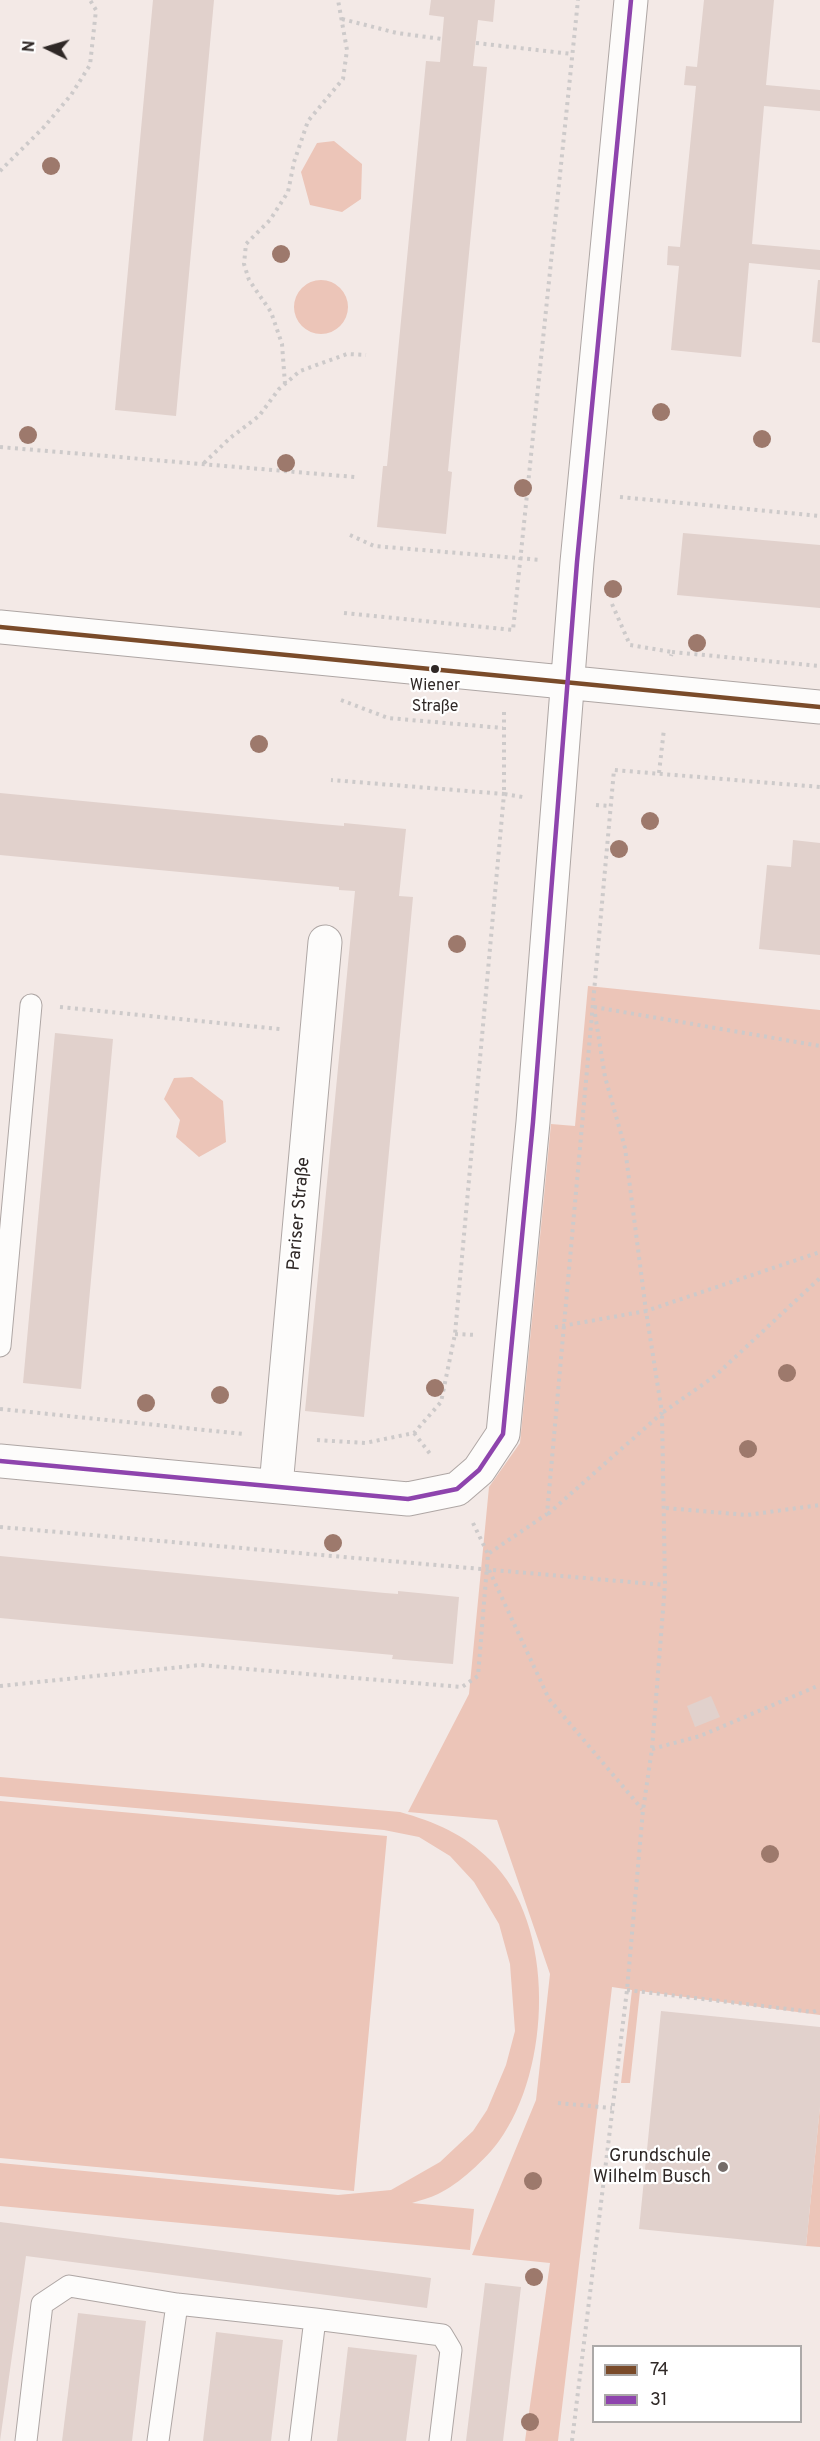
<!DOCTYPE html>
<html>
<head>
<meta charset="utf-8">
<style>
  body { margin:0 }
  #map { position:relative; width:820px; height:2441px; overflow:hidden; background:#f3e9e6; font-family:Overpass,sans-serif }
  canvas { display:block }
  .legend { position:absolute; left:592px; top:2345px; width:210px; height:78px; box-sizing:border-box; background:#fff; border:2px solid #aca9a8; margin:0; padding:8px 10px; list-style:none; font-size:18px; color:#2f2826 }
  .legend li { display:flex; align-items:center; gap:12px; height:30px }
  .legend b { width:30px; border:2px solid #aca9a8 }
  .north { position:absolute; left:18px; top:18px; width:60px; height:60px; -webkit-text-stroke:4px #fff; paint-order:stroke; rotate:275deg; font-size:16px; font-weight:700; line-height:24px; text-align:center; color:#2f2826 }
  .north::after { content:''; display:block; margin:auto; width:21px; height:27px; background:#2f2826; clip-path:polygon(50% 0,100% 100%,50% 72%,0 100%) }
</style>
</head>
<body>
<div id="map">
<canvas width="820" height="2441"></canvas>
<ul class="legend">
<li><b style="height:8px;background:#7a4b2a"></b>74</li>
<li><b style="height:8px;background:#8e44ad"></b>31</li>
</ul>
<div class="north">N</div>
</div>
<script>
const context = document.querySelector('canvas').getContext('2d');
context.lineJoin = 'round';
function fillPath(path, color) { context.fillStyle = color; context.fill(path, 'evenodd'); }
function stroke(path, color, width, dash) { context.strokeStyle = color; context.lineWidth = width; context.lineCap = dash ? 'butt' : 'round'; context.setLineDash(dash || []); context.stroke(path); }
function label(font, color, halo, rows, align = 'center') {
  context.font = font + ' Overpass,sans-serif'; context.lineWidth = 4.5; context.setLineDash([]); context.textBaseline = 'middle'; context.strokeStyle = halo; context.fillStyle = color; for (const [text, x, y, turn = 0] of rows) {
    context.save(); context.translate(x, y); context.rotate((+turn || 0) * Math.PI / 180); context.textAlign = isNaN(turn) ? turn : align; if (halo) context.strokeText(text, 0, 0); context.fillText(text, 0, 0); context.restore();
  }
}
const green = new Path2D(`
  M334,141L362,164L361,199L342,212L310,205L301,172L317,143Z
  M294 307a27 27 0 1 1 54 0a27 27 0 1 1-54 0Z
  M588,986L820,1010V2015L640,1991L630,2083H621L632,1990L612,1987L558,2441H525L550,2263L472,2255L536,2100L550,1974L497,1820L408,1812L469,1694L489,1487L520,1443L551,1124L575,1126Z
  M192,1077L223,1101L226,1142L199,1157L176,1137L180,1120L164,1099L174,1078Z
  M0,1777L400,1812C435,1822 464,1834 490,1860C557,1924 551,2070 499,2141C487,2158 458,2185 438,2194C430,2198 420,2200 412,2203L474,2209L470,2250L0,2206V2163L338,2195L391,2190L440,2162L473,2131L487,2110L506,2065L515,2031L510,1964L499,1924L474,1882L450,1856L419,1837L384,1830L0,1796Z
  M0,1801L387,1836L354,2191L0,2158Z
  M820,2106V2247L806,2246Z`);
const building = new Path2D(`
  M153,0H214L176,416L115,410Z
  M431,0H495L493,22L478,20L473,66L487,67L448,471L452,472L446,534L377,527L383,466H387L426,61L440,62L444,17L429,15Z
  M704,0H774L766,85L820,90V111L764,106L752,244L820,250V270L749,263L741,357L671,350L679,266L667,265L668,246L680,247L696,86L684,85L686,66L697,67Z
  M818,280H820V343L812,342Z
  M683,533L820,545V608L677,595Z
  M0,793L321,824L344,826V823L406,829L399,896L413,897L364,1417L305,1411L355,891L339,890V887L0,855Z
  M793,840L820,843V955L759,949L767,865L791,867Z
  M55,1033L113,1039L81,1389L23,1383Z
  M0,1556L385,1593L398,1594V1591L459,1597L453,1664L392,1659L393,1655L0,1618Z
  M711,1696L720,1717L695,1727L687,1706Z
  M661,2011L820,2027V2107L806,2246L639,2229Z
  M0,2222L431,2278L427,2308L26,2256L0,2441Z
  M485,2283L521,2287L503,2441H466Z
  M78,2313L146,2321L132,2441H62Z
  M216,2332L283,2340L271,2441H203Z
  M348,2347L417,2355L406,2441H337Z`);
const path = new Path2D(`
  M342,19L397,33L442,39
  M476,43L572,54
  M0,171L44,127L71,95L90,65L96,10L90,0
  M285,384L282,344L271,312L249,280L244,264L246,244L270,220L288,192L294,162L308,121L343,79L347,50L338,0
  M0,447L355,477
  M204,463L230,438L259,416L279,389L300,371L347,354L366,355
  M620,497L820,516
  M350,535L374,546L541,560
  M612,604L630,645L672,652L671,656
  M344,613L513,630L578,0
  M672,652L820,666
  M341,700L388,718L503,728
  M504,712V794L523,797
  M659,773L664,729
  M596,805L610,806
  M60,1007L280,1029
  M594,1007L820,1046
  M595,1014L605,1077L625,1148L646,1311L820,1252
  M455,1334L476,1335
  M0,1409L244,1434
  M414,1433L431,1455
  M317,1440L365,1443L414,1433L441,1402L455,1334L504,794L331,780
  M666,1508L747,1515L820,1505
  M548,1514L662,1413L646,1311L551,1328
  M473,1523L488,1554
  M0,1527L665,1585
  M489,1570L549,1699L642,1809
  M0,1686L200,1665L462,1687L478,1676L488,1554L547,1514L614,770L820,787
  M652,1749L700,1736L820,1685
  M627,1990L813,2012L820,2009
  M558,2103L612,2108
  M572,2441L627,1990L643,1810L652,1749L665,1585L662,1413L715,1376L820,1278`);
const lane = new Path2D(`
  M0,1346L31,1005
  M26,2441L42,2304L69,2286L177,2304L315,2319
  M158,2441L177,2304
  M300,2441L315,2319L442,2335L451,2350L440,2441`);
const street = new Path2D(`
  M0,627L820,707
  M0,1461L408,1499L457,1489L479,1470L503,1434L533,1122L577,562L631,0
  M276,1486L325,942`);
const bus1 = new Path2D(`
  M0,627L820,707`);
const bus2 = new Path2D(`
  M0,1461L408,1499L457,1489L479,1470L503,1434L533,1122L577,562L631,0`);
const trees = [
  [51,166],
  [281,254],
  [661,412],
  [28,435],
  [762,439],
  [286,463],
  [523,488],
  [613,589],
  [697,643],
  [259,744],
  [650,821],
  [619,849],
  [457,944],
  [787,1373],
  [435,1388],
  [220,1395],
  [146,1403],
  [748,1449],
  [333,1543],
  [770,1854],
  [533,2181],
  [534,2277],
  [530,2422]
];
const markers = [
  [435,669,5,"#2f2826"],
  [723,2167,6,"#746c69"]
];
const busNames = [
  ["Wiener",435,687],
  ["Straße",435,708]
];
const streetNames = [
  ["Pariser Straße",300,1214,-85]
];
const poiNames = [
  ["Grundschule",711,2157],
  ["Wilhelm Busch",711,2178]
];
fillPath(green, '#ecc5b8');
fillPath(building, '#e1d1cc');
stroke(lane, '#aea6a4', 23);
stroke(street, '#aea6a4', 35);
stroke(path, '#cdcaca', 4, [3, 4.5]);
stroke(lane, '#fdfcfb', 21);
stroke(street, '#fdfcfb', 33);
stroke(bus1, '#7a4b2a', 4.5);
stroke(bus2, '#8e44ad', 4.5);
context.fillStyle = '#9d796c';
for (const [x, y] of trees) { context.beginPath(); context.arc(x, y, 9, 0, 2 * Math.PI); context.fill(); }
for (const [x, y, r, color] of markers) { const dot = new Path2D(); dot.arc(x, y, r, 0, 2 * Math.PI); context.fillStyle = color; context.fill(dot); stroke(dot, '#fff', 2); }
label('16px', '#2f2826', '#fff', busNames);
label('18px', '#2f2826', '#fff', streetNames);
label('18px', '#2f2826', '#fff', poiNames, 'right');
</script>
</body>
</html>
